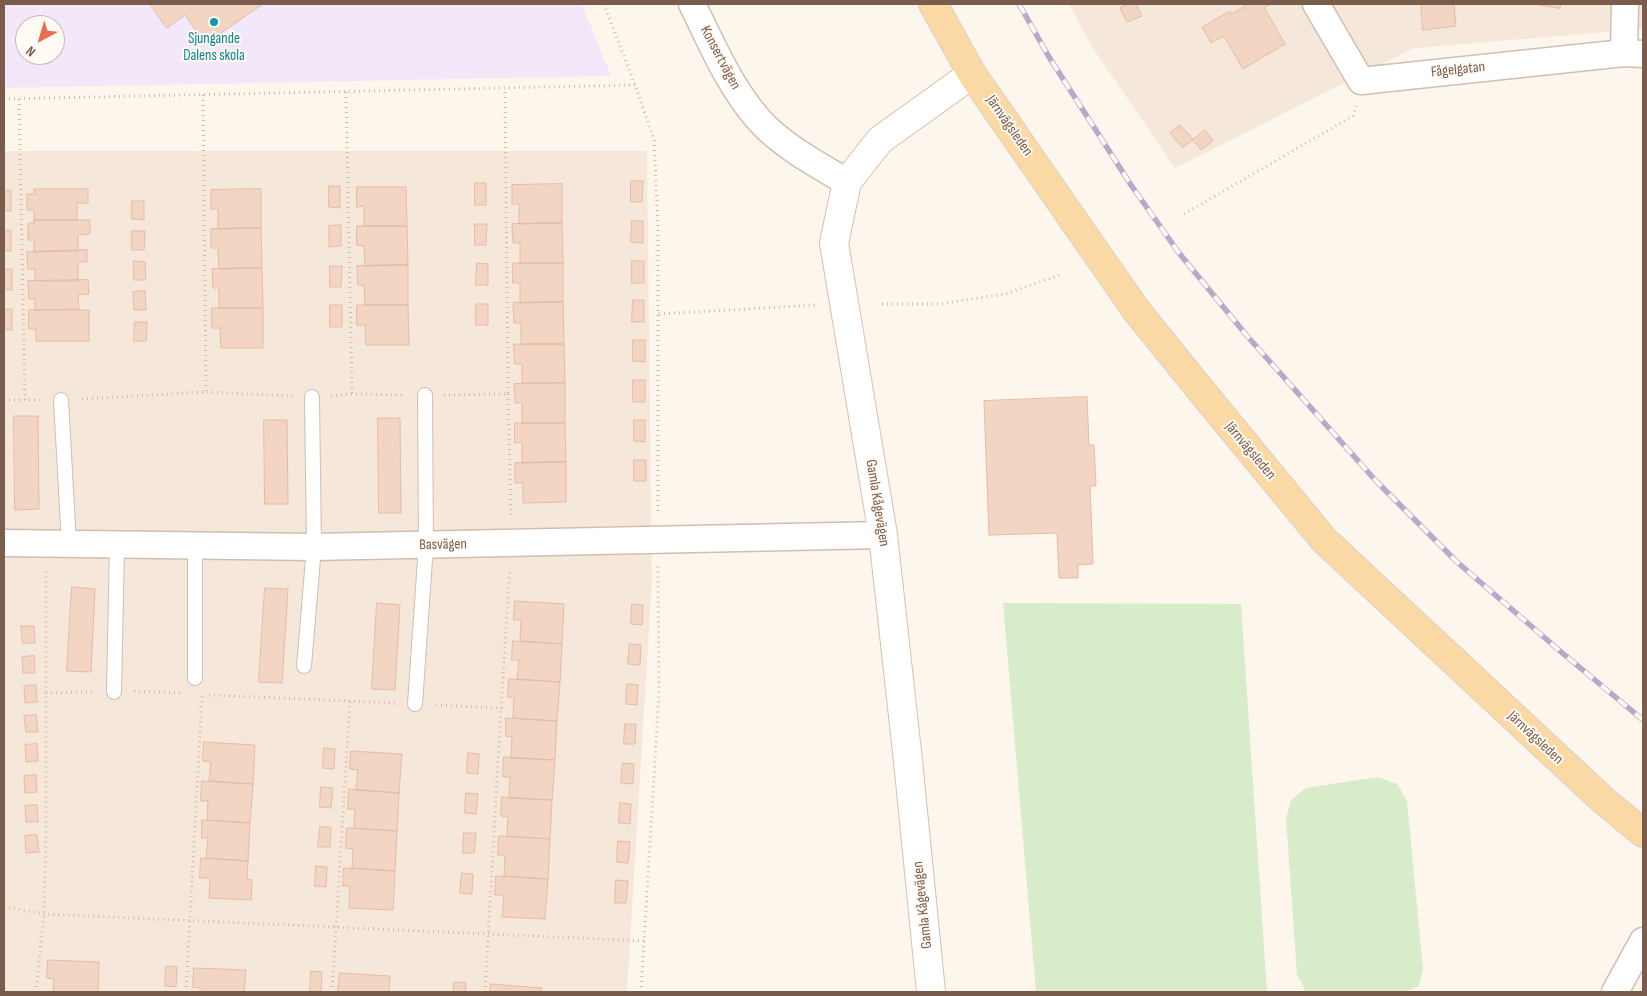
<!DOCTYPE html>
<html>
<head>
<meta charset="utf-8">
<style>
  body { margin:0 }
  #map { position:relative; width:1647px; height:996px; overflow:hidden; background:#fdf6ec; font-family:"Sofia Sans Condensed",sans-serif }
  canvas { display:block }
  .frame { position:absolute; inset:0; border:5px solid #7a5c4d; pointer-events:none }
  .north { position:absolute; left:15px; top:15px; width:50px; height:50px; box-sizing:border-box; background:#fffaf3; border:1px solid #cabbb1; border-radius:50%; rotate:219deg; font-size:14px; font-weight:700; line-height:20px; text-align:center; color:#7a5c4d }
  .north::after { content:''; display:block; margin:auto; width:18px; height:22px; background:#e76f51; clip-path:polygon(50% 0,100% 100%,50% 72%,0 100%) }
</style>
</head>
<body>
<div id="map">
<canvas width="1647" height="996"></canvas>
<div class="frame"></div>
<div class="north">N</div>
</div>
<script>
const context = document.querySelector('canvas').getContext('2d');
context.lineJoin = 'round';
function fillPath(path, color) { context.fillStyle = color; context.fill(path, 'evenodd'); }
function stroke(path, color, width, dash) { context.strokeStyle = color; context.lineWidth = width; context.lineCap = dash ? 'butt' : 'round'; context.setLineDash(dash || []); context.stroke(path); }
function label(font, color, halo, rows, align = 'center') {
  context.font = font + ' "Sofia Sans Condensed",sans-serif'; context.lineWidth = 4; context.setLineDash([]); context.textBaseline = 'middle'; context.strokeStyle = halo; context.fillStyle = color; for (const [text, x, y, turn = 0] of rows) {
    context.save(); context.translate(x, y); context.rotate((+turn || 0) * Math.PI / 180); context.textAlign = isNaN(turn) ? turn : align; if (halo) context.strokeText(text, 0, 0); context.fillText(text, 0, 0); context.restore();
  }
}
const residential = new Path2D(`
  M1069,4H1643V29L1414,48L1175,168L1090,44Z
  M4,151H647L652,581L627,992H4Z`);
const education = new Path2D(`
  M4,4H582L611,76L4,88ZM25,25H55V55H25Z`);
const green = new Path2D(`
  M1003,603L1241,604L1267,992H1036Z
  M1378,777L1397,784L1407,801L1423,969L1419,986L1404,992H1306L1297,975L1286,818L1291,800L1306,788Z`);
const building = new Path2D(`
  M150,4H263L205,44L185,15L167,28Z
  M1128,4H1136L1142,16L1127,22L1120,8Z
  M1248,4H1271L1264,7L1285,44L1243,69L1224,36L1211,43L1202,27L1230,11L1231,14Z
  M1421,4H1454L1456,26L1423,30Z
  M1534,4H1561L1560,8Z
  M1180,125L1193,139L1183,148L1170,133Z
  M1205,130L1213,141L1201,150L1193,140Z
  M631,181H643L642,202H631Z
  M475,183H486V205H475Z
  M562,184V223L519,224V204H512V185Z
  M329,186H340V208L329,207Z
  M357,187H406L407,226H364V206L357,207Z
  M34,189H88V203H77V220H34V210H27V194H35Z
  M261,189V228L218,229V209H211V190Z
  M4,190H11V211H4Z
  M132,201H144V220L132,219Z
  M34,220H90V234L78,235V251L34,252V240H28V223H34Z
  M632,221H643V243L631,242Z
  M562,223L563,263H520V243H513L512,224Z
  M475,224H487L486,245H475Z
  M341,225V246L329,247V226Z
  M357,226H407L408,265L365,266L364,246L357,245Z
  M261,228L262,268L219,269L218,248H211V229Z
  M4,230H11V251H4Z
  M132,231H145L144,250H132Z
  M87,250V262H78V281H35V269H28L27,252Z
  M134,261L145,262L146,280H134Z
  M632,261H644V283H632Z
  M477,263L488,264V285H476Z
  M513,263H563V302L520,303V283H513Z
  M408,265V305H365L364,285H358L357,266Z
  M330,266H342L341,287H330Z
  M262,268L263,308H219V288H213L212,269Z
  M4,269H12V290H4Z
  M88,280L89,294L78,295L79,309L35,310V299H29L28,281Z
  M145,291L146,310H134L133,292Z
  M633,300H644V322H632Z
  M563,302L564,344H521V323H514L513,303Z
  M476,304H488V325H476Z
  M330,305H342V327H330Z
  M357,305H408L409,345H366L365,325H357Z
  M212,308H263V348H221L220,328H212Z
  M4,309H12V330H4Z
  M29,310H89V341H36V329H29Z
  M135,322H147L146,341H134Z
  M633,340H645V362L633,361Z
  M514,344H564L565,383H522V364H515Z
  M633,380H645V402H633Z
  M565,383V423H522V403H515L514,384Z
  M1087,397L1089,445H1094L1096,486H1090L1093,564L1078,565V578H1059L1057,533L989,535L984,401Z
  M14,416H38L39,509L15,510Z
  M378,418H400L401,513H379Z
  M264,420H287L288,504H265Z
  M634,420H645V442L634,441Z
  M515,423H565L566,462L522,463V442L515,443Z
  M634,460H646V481H634Z
  M566,462V502L523,503V483H515V463Z
  M72,587L95,589L91,672L67,671Z
  M265,588L288,589L282,683L259,682Z
  M515,601L564,604L562,644L520,641L521,620H514Z
  M377,603L400,605L395,690L372,689Z
  M632,604L643,605L642,625L631,624Z
  M21,626H34L35,643H23Z
  M513,641L562,644L560,682L517,679L519,660H512Z
  M630,644L641,645L640,665L628,664Z
  M34,656L35,673H23L22,657Z
  M509,679L560,682L557,721L513,718L514,697H508Z
  M627,684L638,685L637,705L626,704Z
  M36,685L37,702L25,703L24,686Z
  M36,715L38,732H26L24,716Z
  M506,718L557,721L555,760L511,758L512,737L506,736Z
  M625,724H636L635,744H624Z
  M204,742L255,745L253,784L209,781L211,762L203,761Z
  M37,744L38,761L26,762L25,745Z
  M324,748L335,749L334,769L323,768Z
  M351,751L402,754L399,793L356,790L358,770L350,769Z
  M468,753L479,754L478,774L467,773Z
  M504,757L555,760L552,800L509,798L510,777H503Z
  M623,763L634,764L633,784L621,783Z
  M36,775L37,792L25,793L24,776Z
  M202,781L253,784L250,823L207,820L208,801H201Z
  M321,787L333,788L331,808L320,807Z
  M349,789L399,793L397,831L354,828L355,809H348Z
  M466,793L478,794L476,814L465,813Z
  M502,797L552,800L550,839L507,836L508,817L501,816Z
  M620,803L631,804L630,824L619,823Z
  M37,805L38,822H26L25,806Z
  M202,820L250,823L248,861L206,858L208,838H202Z
  M320,827H331L330,847H318Z
  M347,828L397,831L395,871L352,868L353,849L346,848Z
  M464,833H476L474,853H463Z
  M37,835L39,852L26,853L25,836Z
  M499,836L550,839L548,879L504,876L505,855H498Z
  M618,841L630,842L628,863L617,862Z
  M201,858L248,861L247,879L252,880L251,900L209,898L210,878H200Z
  M316,866L327,867L326,887L315,886Z
  M344,868L395,871L393,910L349,908L350,886H343Z
  M462,873L473,874L472,894L460,893Z
  M496,876L548,879L545,919L502,917L504,895H495Z
  M616,880L628,881L626,903H615Z
  M48,960L99,962L98,992H53L54,979L47,978Z
  M166,966L177,967L176,987L165,986Z
  M194,968L246,970L244,992H200V988L193,987Z
  M311,971L322,972L321,992L310,991Z
  M340,973L390,976L389,992H338Z
  M454,982L466,983L465,992H454Z
  M491,984L542,988L541,992H490Z`);
const path = new Path2D(`
  M604,4L635,85L654,140L658,225V515
  M346,92L352,394
  M203,95L206,392
  M4,99L635,85
  M19,99L25,400
  M1184,214L1353,116L1356,106
  M882,304H939L1005,294L1060,275
  M659,314L816,305
  M508,394L511,516
  M444,395L508,394L505,88
  M331,396L352,394L405,395
  M82,399L206,392L293,396
  M4,400H41
  M134,691L180,693
  M46,693L95,692
  M209,695L395,703
  M436,705L501,708L510,569
  M4,907L44,914L644,941
  M36,992L44,914L46,832V571
  M186,992L202,696
  M332,992L350,701
  M485,992L501,708
  M641,992L659,693L658,566`);
const lane = new Path2D(`
  M61,400L69,544
  M195,546V678
  M304,666L314,547L312,397
  M114,692L117,544
  M415,704L426,545L425,395`);
const street = new Path2D(`
  M692,4C712,44 729,86 759,120C781,145 818,165 847,182
  M1316,4L1361,81L1624,53L1643,54
  M1624,53L1625,4
  M4,543L314,547L883,535
  M1615,992L1643,941`);
const secondary = new Path2D(`
  M931,992L908,761L883,535L834,243L847,182L880,140L972,74`);
const primary = new Path2D(`
  M933,4L972,74L1136,310L1203,393L1324,540L1603,800L1643,833`);
const rail = new Path2D(`
  M1019,4L1049,57L1131,185L1179,253L1248,337L1376,481L1457,562L1560,651L1643,720`);
const markers = [
  [214,22,5,"#0f9aa8"]
];
const cultureNames = [
  ["Sjungande",214,39],
  ["Dalens skola",214,56]
];
const streetNames = [
  ["Konsertvägen",720,58,62],
  ["Fågelgatan",1458,70,-6],
  ["Järnvägsleden",1009,126,55],
  ["Järnvägsleden",1250,451,50],
  ["Gamla Kågevägen",877,503,81],
  ["Basvägen",443,545,-1],
  ["Järnvägsleden",1535,738,43],
  ["Gamla Kågevägen",923,905,-96]
];
fillPath(residential, '#f5e8da');
fillPath(education, '#f3e8fa');
fillPath(green, '#d8ecc9');
fillPath(building, '#f3d5c3');
stroke(building, '#e6bba3', 1);
stroke(lane, '#d1beb0', 16);
stroke(street, '#d1beb0', 29);
stroke(secondary, '#d6c0b0', 30);
stroke(primary, '#dad1cd', 30);
stroke(path, '#d9b8a5', 3, [1, 4]);
stroke(lane, '#fff', 14);
stroke(street, '#fff', 26);
stroke(secondary, '#fff', 28);
stroke(primary, '#fbd9a5', 28);
stroke(rail, '#b9a8c9', 5.5);
stroke(rail, '#fffaf3', 4, [11]);
for (const [x, y, r, color] of markers) { const dot = new Path2D(); dot.arc(x, y, r, 0, 2 * Math.PI); context.fillStyle = color; context.fill(dot); stroke(dot, '#fffaf3', 2); }
label('15px', '#0d838f', '#fffaf3', cultureNames);
label('15px', '#7a5c4d', '#fffaf3', streetNames);
</script>
</body>
</html>
